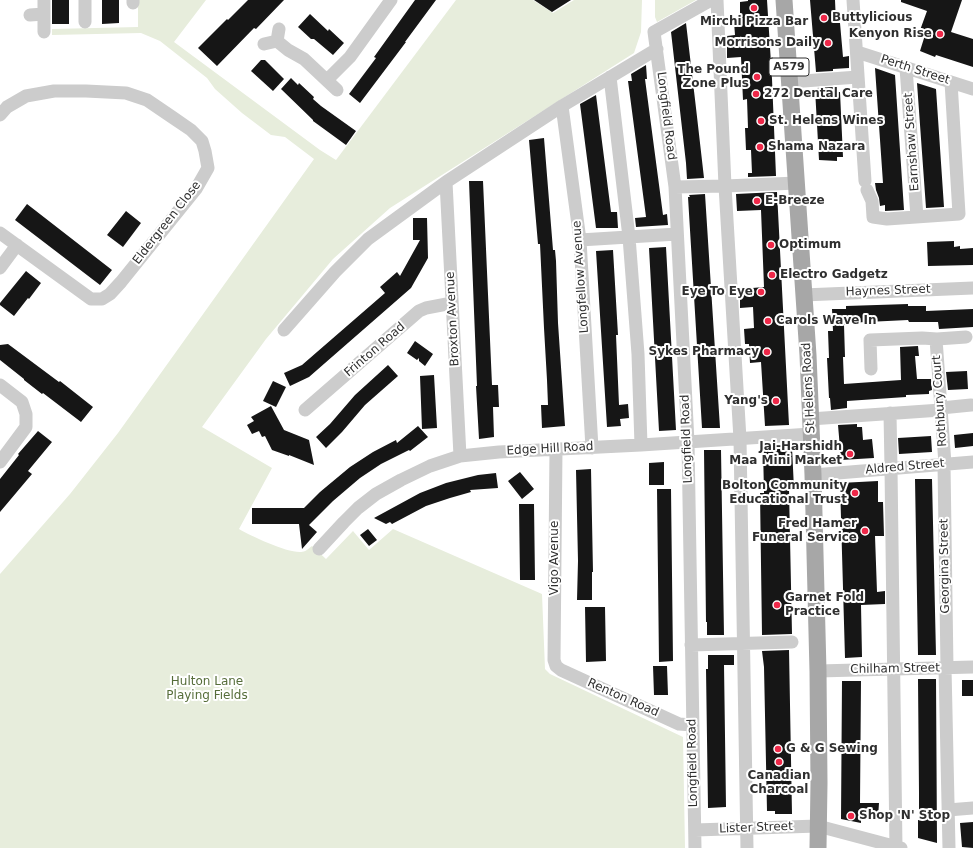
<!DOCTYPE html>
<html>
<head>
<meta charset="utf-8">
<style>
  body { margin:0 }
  canvas { display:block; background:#fff }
</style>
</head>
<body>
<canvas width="973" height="848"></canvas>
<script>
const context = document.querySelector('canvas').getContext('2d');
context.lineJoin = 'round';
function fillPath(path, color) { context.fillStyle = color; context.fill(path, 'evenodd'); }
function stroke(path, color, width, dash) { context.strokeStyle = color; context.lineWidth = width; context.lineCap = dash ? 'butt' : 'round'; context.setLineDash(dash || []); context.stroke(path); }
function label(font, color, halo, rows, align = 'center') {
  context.font = font + ' "DejaVu Sans",sans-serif'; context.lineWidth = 4; context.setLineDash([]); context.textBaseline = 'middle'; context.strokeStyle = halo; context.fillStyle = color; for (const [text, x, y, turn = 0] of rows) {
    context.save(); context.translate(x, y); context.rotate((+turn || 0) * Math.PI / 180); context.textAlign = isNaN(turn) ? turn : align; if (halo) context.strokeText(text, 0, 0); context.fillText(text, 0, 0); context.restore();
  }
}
const green = new Path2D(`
  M138,0H206L174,42L320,150L336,160L456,0H533L553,13L574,0H642L641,32L634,53L390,208L333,259L266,339L202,427L272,468L239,529C251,536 287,553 301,552C305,552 308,549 312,546L326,559L353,531L369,550L393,529L542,594L545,669L550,674L683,737L685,848H0V574L70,494L118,433L314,159L285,137L271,135L242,113L215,89L207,78L160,41L141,33L52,35V29L138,27Z
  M655,0H696L657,22L655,17Z`);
const building = new Path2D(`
  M52,0H69V24H52Z
  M102,0H119V23L102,24Z
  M248,0H284L256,29L254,28L217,66L198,48L227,19L228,20Z
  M415,0H436L405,42H406L360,103L349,94L376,58L374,57Z
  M534,0H571L552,12Z
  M748,0H767L772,79L776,176L748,177V173H752L751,150H746L745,128H748L747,99L743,100L741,57L727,58V36L735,35L734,22H740V2L748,1Z
  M810,0H835L836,23H840L843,57L849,56V68L833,69V71L816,72Z
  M901,0H962L951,32L973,39V67L936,55L935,57L920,51L925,35L919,33L927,11L901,2Z
  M310,14L328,31L329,29L344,43L333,55L314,39H311L298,27Z
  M686,23L696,108L704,178L687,179L686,163L671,32Z
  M261,60H265L284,79L273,91L251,71Z
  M646,65L647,79H645L663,215L667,214L668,225L636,227L635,218L646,217L628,81H632L631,74Z
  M875,68L895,75L904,210L885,211V205L880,206L879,198L876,190L875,183H883Z
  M291,78L298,85L299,83L314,97L313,99L321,106L356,131L346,145L313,121V120L281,89Z
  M917,83L936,89L944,207L926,208Z
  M833,87V92H840L843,157H837V161L819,160L815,89H817V88Z
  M596,95L611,212H617L618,228H596L580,104Z
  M544,138L553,250H555L556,261L558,323L565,426L542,428L541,405H548L547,380L544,328L540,244H538L529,140Z
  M469,181H483L492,385H498L499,407H493L494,437L479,439L476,386H477L474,311Z
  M777,192L789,425L765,426L761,362L750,363L749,344H745L744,329L754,328L753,307L740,308V297H741V289L764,287L761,210L737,211L736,194Z
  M705,194L720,428H702L688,197H690L689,195Z
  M27,204L112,270L100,285L15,220Z
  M126,211L141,223L123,247L107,235Z
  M413,218H427L428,258L411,288L309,377L290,386L284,373L302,365L385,293L380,287L397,272L400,276L420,240H413Z
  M954,241V247L960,246V249L973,248V265L928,266L927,242Z
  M666,247L676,430L659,431L649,248Z
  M613,250L618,335H616L619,405L628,404L629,418L620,419L621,426L607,427L596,251Z
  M26,271L41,283L29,299L28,298L14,316L0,305V303Z
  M908,304V306H926V311L973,309V327L939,329L938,322H909L908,320L846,323V325H844L845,357H843L844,384L901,380L900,347L918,346L919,356H915L917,379H931L932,390L929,391V394L906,395V397L847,401V408L831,410L830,398H829L827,358H829L828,331H833L832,309H846V306Z
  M415,341L433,354L425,366L419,361V358L417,360L407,353Z
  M8,344L59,382L60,381L93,407L81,422L43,393L42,394L24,380V379L0,360V345Z
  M388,365L398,376L365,405L342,432L326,448L316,437L330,424L355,395Z
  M967,371L968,389L948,390L946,372Z
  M434,375L437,428L422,429L420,376Z
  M273,381L286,387L276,407L263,401Z
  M271,406L284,430L309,440L314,465L289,455V456L272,450L265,436L262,437L259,431L252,434L247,425L254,421L251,417Z
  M857,424V427H862L863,440L872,439L874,458L841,460L838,425Z
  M418,426L428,437L410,451L409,450L381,464L360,478L333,501L309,525L317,532L302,549L299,524H252V508H304L320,492L350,467L373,452L396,440L397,443Z
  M38,431L52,442L28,471L32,474L0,512V479L19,455L18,454Z
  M973,433V446L955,448L954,435Z
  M931,436L932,452L899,454L898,438Z
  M792,447L794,489H789L792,634L762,635L760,493H764L763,448Z
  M704,450H721L724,635H707V622H706Z
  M664,462V485H649V463Z
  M591,469L593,572H592V600H577L578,561L576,470Z
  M520,472L534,489L522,499L508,481Z
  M496,473L498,488L470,490L471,492L450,498L426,506L392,524L390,522L386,524L374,518L420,493L446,483L478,475Z
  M915,479H932L936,655H918Z
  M878,481V502H883L884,536H875L877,592L885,591V604L861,605L862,657L845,658L840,483Z
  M657,489H671L673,661L659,662Z
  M519,504H534L535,580H520Z
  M368,529L377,540L369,546L360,535Z
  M585,607H605L606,661L586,662Z
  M789,650L792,814H775V811H767L764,667L762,651Z
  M708,655H734V665H724L726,807L708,808L706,669H708Z
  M653,666H667L668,695H654Z
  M918,679H936L937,843L918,838V820H919V793Z
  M962,680H973V696H962Z
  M842,681H861L860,803H879L878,817L861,815V823L841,819Z
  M973,822V848L962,847L960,823Z`);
const minor = new Path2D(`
  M44,0V32
  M85,0V22
  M717,0L725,186L740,439L747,848
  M853,0L865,181
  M133,3V0
  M30,15L44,14
  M277,41L279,29
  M264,44L277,41L288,50L304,59L337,90
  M857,52L973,89
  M906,68L917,217
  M610,77L629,237L638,354L641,445
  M327,80L350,57L391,0
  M790,82L858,77
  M562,106L580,240L592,448
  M0,115L7,107L26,96L54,91H86L126,93L147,100L172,117L191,130L202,141L205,151L208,168L196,189L121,282L110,294L102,299H91L0,233
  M446,182L460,456
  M675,187L725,186L797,183
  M867,190L872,201L873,217L887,219L959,214L951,82
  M580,240L677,234
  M0,268L17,245
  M803,295L973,288
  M284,330L335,272L368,239L446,182L562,106L657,49
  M936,339L945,464
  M871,369L870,340L922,338L937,339L966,337
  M0,385L22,402L26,414V427L0,462
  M941,408L971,405
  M305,410L419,311L426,308L452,303
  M890,413L891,468L896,848
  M810,419L941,410
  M556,449L554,660L556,666L561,670L679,724L692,725
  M944,464L947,668
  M813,475L973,462
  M319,549L344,522L358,508L376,494L401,480L430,466L460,456L499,452L641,445L811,434
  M691,645L792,642
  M945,668L949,848
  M818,671L973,667
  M948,810L973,808
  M695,830L818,826L901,848
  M695,848L688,442L675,187L654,32L711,0`);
const major = new Path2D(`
  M784,0L808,355L813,475L818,671L819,783L818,848`);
const markers = [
  [754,8,4,"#ef2849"],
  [824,18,4,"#ef2849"],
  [940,34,4,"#ef2849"],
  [828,43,4,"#ef2849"],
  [757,77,4,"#ef2849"],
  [756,94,4,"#ef2849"],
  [761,121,4,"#ef2849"],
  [760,147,4,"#ef2849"],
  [757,201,4,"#ef2849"],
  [771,245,4,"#ef2849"],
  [772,275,4,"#ef2849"],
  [761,292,4,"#ef2849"],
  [768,321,4,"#ef2849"],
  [767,352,4,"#ef2849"],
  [776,401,4,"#ef2849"],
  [850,454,4,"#ef2849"],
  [855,493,4,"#ef2849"],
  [865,531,4,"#ef2849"],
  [777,605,4,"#ef2849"],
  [778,749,4,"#ef2849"],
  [779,762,4,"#ef2849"],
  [851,816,4,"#ef2849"]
];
const shields = [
  [789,67,40]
];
const shieldNames = [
  ["A579",789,67]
];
const poiNames = [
  ["Buttylicious",832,18],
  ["Mirchi Pizza Bar",754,22,"center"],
  ["Kenyon Rise",932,34,"right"],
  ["Morrisons Daily",820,43,"right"],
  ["The Pound",749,70,"right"],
  ["Zone Plus",749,84,"right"],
  ["272 Dental Care",764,94],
  ["St. Helens Wines",769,121],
  ["Shama Nazara",768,147],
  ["E-Breeze",765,201],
  ["Optimum",779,245],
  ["Electro Gadgetz",780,275],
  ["Eye To Eye",753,292,"right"],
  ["Carols Wave In",776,321],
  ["Sykes Pharmacy",759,352,"right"],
  ["Yang's",768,401,"right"],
  ["Jai-Harshidh",842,447,"right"],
  ["Maa Mini Market",842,461,"right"],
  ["Bolton Community",847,486,"right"],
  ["Educational Trust",847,500,"right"],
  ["Fred Hamer",857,524,"right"],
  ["Funeral Service",857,538,"right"],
  ["Garnet Fold",785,598],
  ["Practice",785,612],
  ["G & G Sewing",786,749],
  ["Canadian",779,776,"center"],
  ["Charcoal",779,790,"center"],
  ["Shop 'N' Stop",859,816]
];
const streetNames = [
  ["Perth Street",915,70,18],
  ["Longfield Road",666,116,83],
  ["Earnshaw Street",912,142,-94],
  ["Eldergreen Close",167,223,-52],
  ["Longfellow Avenue",581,277,-94],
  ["Haynes Street",888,291,-2],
  ["Broxton Avenue",453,319,-93],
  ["Frinton Road",375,350,-41],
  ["St Helens Road",809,388,-93],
  ["Rothbury Court",940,401,-94],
  ["Longfield Road",687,439,-92],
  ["Edge Hill Road",550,449,-3],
  ["Aldred Street",905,467,-5],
  ["Vigo Avenue",555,558,-90],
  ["Georgina Street",945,566,-91],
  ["Chilham Street",895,669,-1],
  ["Renton Road",623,698,24],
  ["Longfield Road",693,763,-91],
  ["Lister Street",756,828,-2]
];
const parkNames = [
  ["Hulton Lane",207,682],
  ["Playing Fields",207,696]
];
fillPath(green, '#e7eddc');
fillPath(building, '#161616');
stroke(minor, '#ccc', 13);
stroke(major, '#a7a7a7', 17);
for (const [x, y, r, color] of markers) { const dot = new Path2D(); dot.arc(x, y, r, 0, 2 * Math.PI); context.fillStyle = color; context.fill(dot); stroke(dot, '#fff', 1.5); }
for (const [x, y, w] of shields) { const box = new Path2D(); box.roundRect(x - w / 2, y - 9, w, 18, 3); context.fillStyle = '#fff'; context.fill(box); stroke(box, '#2f2f2f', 1); }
label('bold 11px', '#2f2f2f', null, shieldNames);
label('bold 12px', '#2f2f2f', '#fff', poiNames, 'left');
label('12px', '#2f2f2f', '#fff', streetNames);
label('12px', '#566d3a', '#fff', parkNames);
</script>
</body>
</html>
